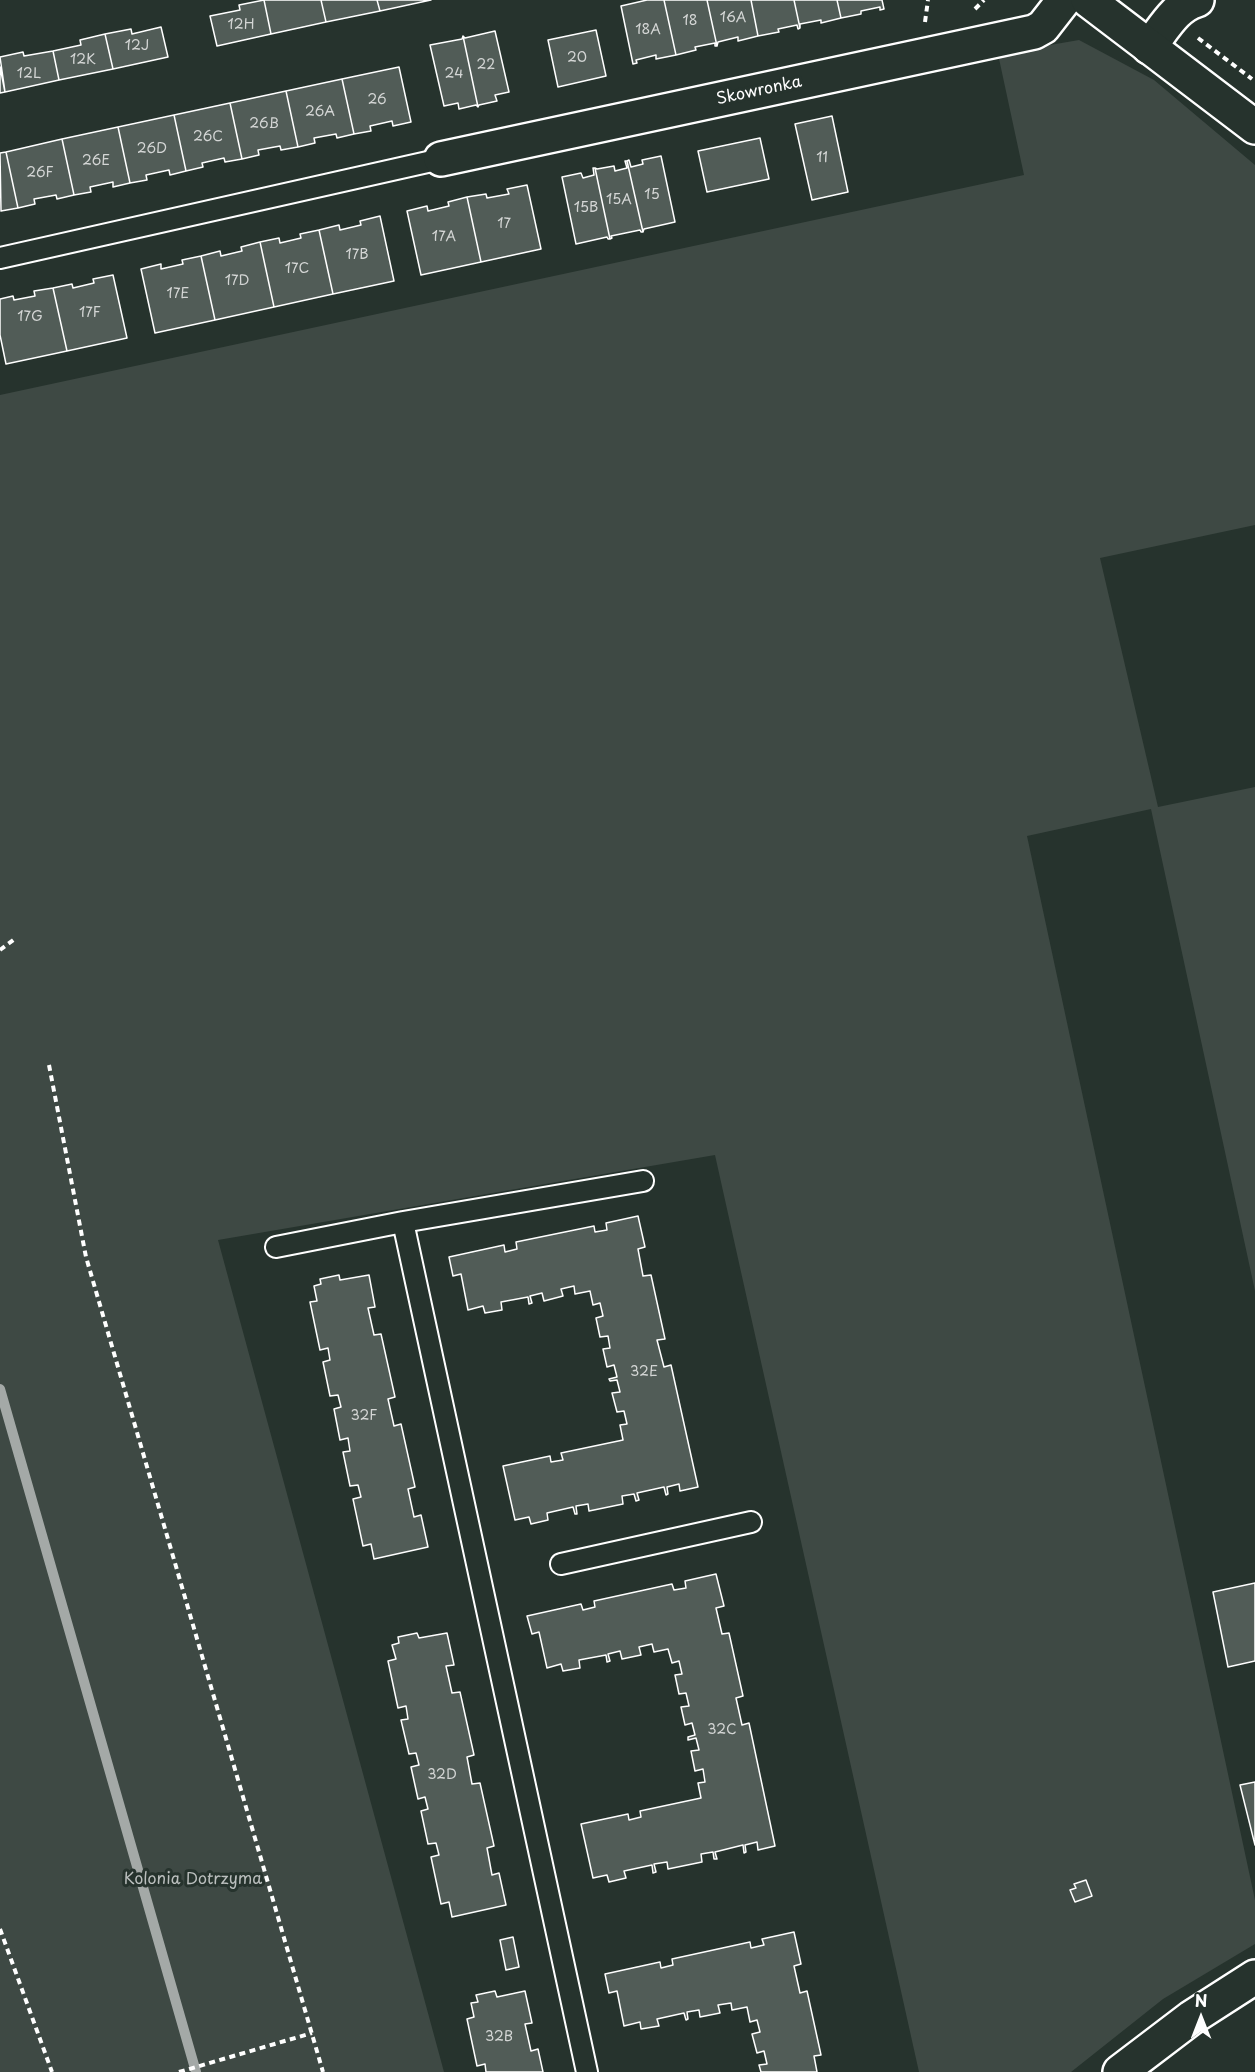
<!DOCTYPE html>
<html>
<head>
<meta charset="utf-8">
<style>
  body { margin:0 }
  #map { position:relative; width:1255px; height:2072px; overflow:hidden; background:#26332d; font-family:"Playpen Sans",sans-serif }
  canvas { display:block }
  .north { position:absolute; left:1171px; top:1988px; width:60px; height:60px; -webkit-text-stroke:4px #26332d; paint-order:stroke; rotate:0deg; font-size:16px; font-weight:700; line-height:24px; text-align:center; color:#fff }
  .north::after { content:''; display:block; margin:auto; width:21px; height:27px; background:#fff; clip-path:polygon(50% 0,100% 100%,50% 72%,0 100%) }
</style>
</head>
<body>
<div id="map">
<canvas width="1255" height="2072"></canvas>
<div class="north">N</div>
</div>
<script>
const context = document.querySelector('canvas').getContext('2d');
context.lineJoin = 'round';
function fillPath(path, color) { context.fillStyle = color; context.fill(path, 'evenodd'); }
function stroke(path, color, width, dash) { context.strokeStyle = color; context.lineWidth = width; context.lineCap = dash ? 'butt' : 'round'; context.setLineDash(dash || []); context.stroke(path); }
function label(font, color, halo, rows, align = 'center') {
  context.font = font + ' "Playpen Sans",sans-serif'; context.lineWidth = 6; context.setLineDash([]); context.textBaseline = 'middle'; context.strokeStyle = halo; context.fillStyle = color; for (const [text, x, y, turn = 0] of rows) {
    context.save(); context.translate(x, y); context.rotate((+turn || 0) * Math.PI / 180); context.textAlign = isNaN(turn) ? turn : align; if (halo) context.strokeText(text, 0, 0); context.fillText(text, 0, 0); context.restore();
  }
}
const green = new Path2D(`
  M1079,40L1154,80L1255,165V525L1100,558L1158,807L1255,787V1291L1151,809L1027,836L1255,1900V1944L1163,1999L1071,2072H919L715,1155L218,1240L444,2072H0V395L1024,175L998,54Z`);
const stream = new Path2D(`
  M0,1389L196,2072`);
const building = new Path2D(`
  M264,0L271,34L217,46L210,16L240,10L239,5Z
  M264,0H321L326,22L271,34Z
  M321,0H377L380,11L326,22Z
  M377,0H431L380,11Z
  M647,0H664L676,55L656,59V55L636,60L637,63L633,64L621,6Z
  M664,0H707L717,46H715V43L695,47L696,50L676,55Z
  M707,0H751L758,36L738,41V37L718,42L717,46Z
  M751,0H794L800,28L798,29L797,25L778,29L779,32L758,36Z
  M794,0H837L841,18L821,23V20L800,24V28Z
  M837,0H882L884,9L880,10V7L861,11V14L841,18Z
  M161,27L168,57L113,69L105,34L131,29L132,34Z
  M596,30L606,76L558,87L548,40Z
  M495,31L509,92L495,95L497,101L479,105L478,107L463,36L465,38Z
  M105,34L113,69L59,80L53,51L81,45L80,40Z
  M463,36L478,107L476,105L459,109L458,103L444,106L430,45L462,39Z
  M53,51L59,80L5,92L0,57L23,52L24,56Z
  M0,67L5,92L0,93Z
  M399,67L411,122L393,126L392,121L370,126L371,131L354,134L342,79Z
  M342,79L354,134L337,138L336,134L314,138L315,143L298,147L286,91Z
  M286,91L298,147L281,150L280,146L258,150L259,155L242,159L230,103Z
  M230,103L242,159L225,162L224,158L202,163L203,167L186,171L174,115Z
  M174,115L186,171L170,175L169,170L146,175L147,180L130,183L118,127Z
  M832,116L848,192L812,200L795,124Z
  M118,127L130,183L113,187V182L90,187L91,192L74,195L62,139Z
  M760,138L769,179L707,192L698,151Z
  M62,139L74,195L57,199L56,195L34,199L35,204L18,208L6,152Z
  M6,152L18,208L1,211L0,153Z
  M661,156L675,222L644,229L643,232L627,161L629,160L631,167L643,164L642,160Z
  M625,161H627L643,232H641L640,230L611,236L612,238L610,239L595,168L597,169L614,166L615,171L627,168Z
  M593,168H595L610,239H608L607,237L576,244L562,177L581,173L583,178L594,175Z
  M527,185L541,249L481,262L467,197L486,194L487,198L509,194L507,189Z
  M467,197L481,262L421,275L407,211L427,206L428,211L449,206L448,202Z
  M380,216L394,281L333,294L319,230L339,225L340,230L361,225L360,221Z
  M319,230L333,294L274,307L260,242L279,238L280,243L301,238L300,234Z
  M260,242L274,307L215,320L201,256L220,251L221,256L242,251L241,247Z
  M201,256L215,320L155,333L141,269L161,264V269L183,264L182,260Z
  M113,275L127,338L67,351L53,288L72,284L73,288L94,283L93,279Z
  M53,288L67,351L6,364L0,335V299L13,296L14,300L35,296L34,291Z
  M638,1216L645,1247L638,1249L643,1276L651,1275L665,1339L657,1340L664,1367L671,1365L698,1487L680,1491L679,1484L667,1487L668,1494L666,1495L664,1487L637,1493L639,1500L636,1501L634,1494L622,1496L623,1504L589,1511L588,1504L576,1506L577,1514H575L573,1507L547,1513L548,1520L531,1524L529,1517L515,1520L503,1466L550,1456L551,1462L563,1460L561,1453L623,1440L620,1425L627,1424L624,1411L617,1412L612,1393L620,1392L617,1380L610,1381L609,1379L617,1377L614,1365L607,1367L603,1349L610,1348L608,1336L600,1337L596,1318L603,1316L600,1303L593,1305L590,1291L575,1294L574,1286L561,1289L563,1296L544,1301L542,1293L530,1296L532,1303L529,1304L528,1297L501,1302L502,1310L485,1313L483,1306L468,1310L461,1274L453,1276L449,1257L504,1245L505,1252L517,1249L516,1242L594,1226L595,1232L607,1230L606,1223Z
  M339,1275L340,1280L369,1275L375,1307L368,1308L374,1335L381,1334L395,1397L388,1399L394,1426L401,1424L415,1487L408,1489L414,1517L421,1515L428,1547L374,1559L371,1544L363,1546L353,1499L361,1497L358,1485L350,1486L343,1452L350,1451L348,1438L340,1440L334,1409L341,1407L338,1395L330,1396L323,1362L330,1360L328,1348L320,1350L310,1302L317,1301L314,1286L321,1284L320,1279Z
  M716,1574L724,1606L716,1608L722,1634L729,1633L743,1696L736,1698L742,1725L749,1723L775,1846L758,1850L757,1842L745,1845L746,1852L744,1853L743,1845L715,1852L717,1859H714L713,1852L701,1854L702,1862L668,1869L667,1862L654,1864L656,1872L653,1873L652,1865L624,1871L626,1878L609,1882L607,1875L593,1878L581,1824L628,1814L629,1820L641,1817L640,1811L701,1798L698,1783L705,1782L703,1769L695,1771L691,1751L699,1750L696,1738L688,1740V1737L695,1735L692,1723L685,1725L681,1707L689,1706L686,1693L679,1694L675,1675L682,1674L679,1661L672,1663L668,1649L654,1652L652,1644L639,1647L641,1655L622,1659L620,1651L608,1654L610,1661L607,1662L606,1655L579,1660L580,1668L563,1671L561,1664L547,1668L539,1632L532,1634L527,1616L581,1604L583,1610L595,1607L594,1601L672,1584L674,1590L686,1588L685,1581Z
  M1255,1583V1661L1228,1667L1213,1592Z
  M417,1633L419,1638L447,1633L454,1665L446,1666L452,1693L460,1692L474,1755L467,1757L472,1784L480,1783L494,1846L487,1848L492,1875L499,1873L506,1905L452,1917L449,1902L441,1904L431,1857L439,1855L436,1843L428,1844L421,1811L428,1809L425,1797L418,1799L411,1767L419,1765L416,1753L409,1754L401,1720L408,1719L406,1706L398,1708L388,1661L396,1659L392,1645L399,1643L398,1637Z
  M1255,1782V1845L1240,1785Z
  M1086,1880L1092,1896L1075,1902L1070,1890L1076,1888L1074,1884Z
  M794,1932L801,1964L794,1966L800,1993L807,1991L821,2055L814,2056L817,2072H761L759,2065L767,2064L764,2051L757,2053L752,2034L760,2032L757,2020L750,2022L747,2007L732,2010L731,2003L718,2005L720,2013L700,2017L699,2010L687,2012L688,2019L686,2020L684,2013L657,2019L659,2026L641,2029L640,2022L624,2026L617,1991L609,1993L605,1974L660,1962L661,1968L673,1965L672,1959L750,1942L751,1948L764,1945L762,1939Z
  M513,1937L519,1967L506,1970L500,1940Z
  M495,1991L497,1997L525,1991L532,2023L525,2024L531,2051L538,2049L543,2072H486L485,2064L477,2066L467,2019L474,2017L471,2003L478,2002L476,1995Z`);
const path = new Path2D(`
  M975,9L984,0
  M925,22L928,0
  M1198,38L1252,79
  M0,950L16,938
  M49,1065L86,1257L323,2072
  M0,1929L52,2072
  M179,2072L312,2033`);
const service = new Path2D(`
  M0,258L441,159
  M403,1222L587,2072
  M276,1247L403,1222L643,1181
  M561,1564L751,1522`);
const minor = new Path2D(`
  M1149,47C1163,30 1175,6 1197,0
  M441,159L1034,32L1043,27L1064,0
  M1120,2072L1191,2018L1255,1977`);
const tertiary = new Path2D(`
  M1088,0L1255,127`);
const numberNames = [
  ["16A",733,18],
  ["18",690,21],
  ["12H",241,25],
  ["18A",648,30],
  ["12J",137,46],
  ["20",577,58],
  ["12K",83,60],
  ["22",486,65],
  ["12L",29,74],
  ["24",454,74],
  ["26",377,100],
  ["26A",320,112],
  ["26B",264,124],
  ["26C",208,137],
  ["26D",152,149],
  ["11",822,158],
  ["26E",96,161],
  ["26F",40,173],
  ["15",652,195],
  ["15A",619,200],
  ["15B",586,208],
  ["17",504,224],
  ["17A",444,237],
  ["17B",357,255],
  ["17C",297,269],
  ["17D",237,281],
  ["17E",178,294],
  ["17F",90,313],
  ["17G",30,317],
  ["32E",644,1372],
  ["32F",364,1416],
  ["32C",722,1730],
  ["32D",442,1775],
  ["32B",499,2037]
];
const streetNames = [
  ["Skowronka",759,91,-12]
];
const parkNames = [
  ["Kolonia Dotrzyma",193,1880]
];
fillPath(green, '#3e4944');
stroke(stream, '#a4a9a7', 10);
fillPath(building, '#515c57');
stroke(building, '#fff', 1.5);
stroke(service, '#fff', 24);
stroke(minor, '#fff', 38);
stroke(tertiary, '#fff', 38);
stroke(path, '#fff', 4, [6, 4.5]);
stroke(service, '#26332d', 20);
stroke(minor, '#26332d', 33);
stroke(tertiary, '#26332d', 33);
label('14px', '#d4d6d5', null, numberNames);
label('16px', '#fff', '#26332d', streetNames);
label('16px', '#bbbfbe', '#26332d', parkNames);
</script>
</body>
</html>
